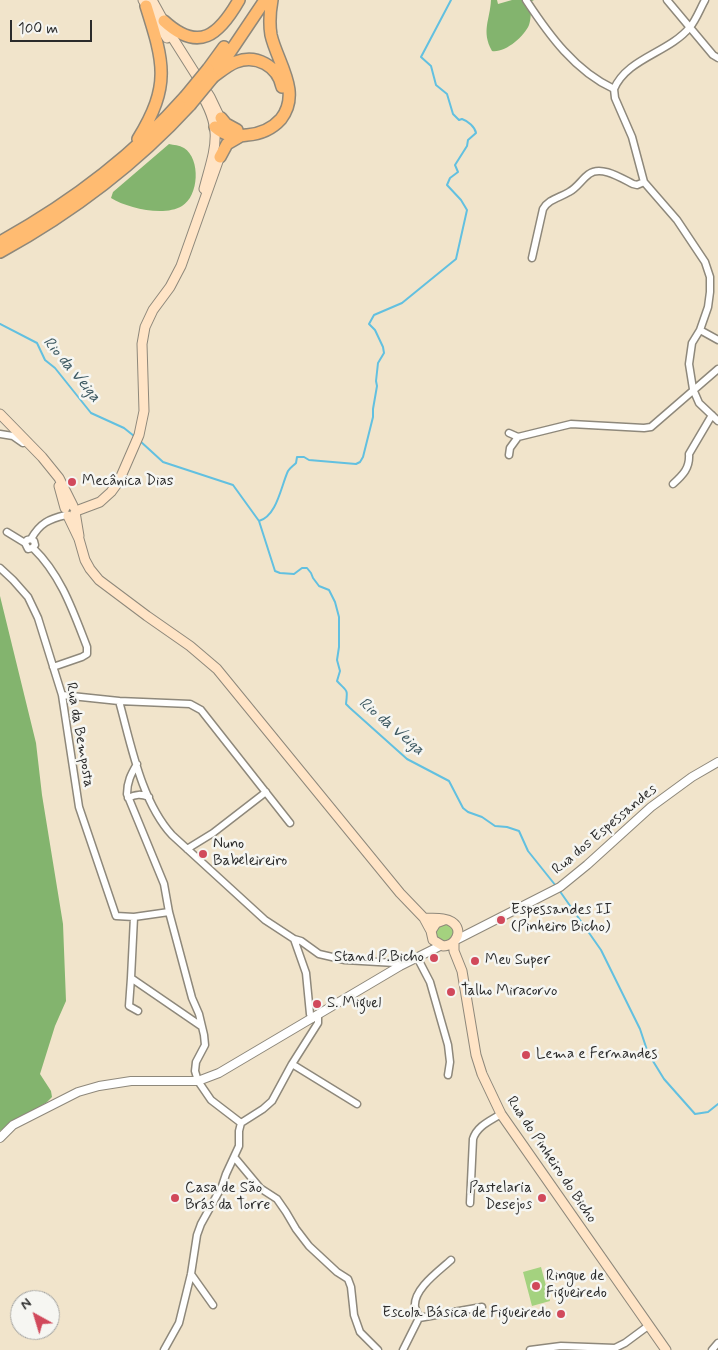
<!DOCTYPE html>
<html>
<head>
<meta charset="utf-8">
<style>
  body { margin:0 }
  #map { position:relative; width:718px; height:1350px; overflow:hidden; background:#f1e4cb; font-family:Mynerve,sans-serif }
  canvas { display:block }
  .north { position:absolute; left:10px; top:1290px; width:50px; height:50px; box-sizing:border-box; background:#f6f6f2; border:1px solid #a5a5a2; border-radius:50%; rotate:321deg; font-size:14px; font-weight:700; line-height:20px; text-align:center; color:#2b2b2b }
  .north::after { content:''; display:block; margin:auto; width:18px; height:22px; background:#d1495b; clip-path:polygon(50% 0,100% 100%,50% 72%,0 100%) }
  .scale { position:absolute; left:10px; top:20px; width:82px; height:22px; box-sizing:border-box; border:2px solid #2b2b2b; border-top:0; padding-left:6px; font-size:15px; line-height:18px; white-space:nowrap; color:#2b2b2b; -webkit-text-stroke:4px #f6f6f2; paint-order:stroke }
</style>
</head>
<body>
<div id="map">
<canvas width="718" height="1350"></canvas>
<div class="north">N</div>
<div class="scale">100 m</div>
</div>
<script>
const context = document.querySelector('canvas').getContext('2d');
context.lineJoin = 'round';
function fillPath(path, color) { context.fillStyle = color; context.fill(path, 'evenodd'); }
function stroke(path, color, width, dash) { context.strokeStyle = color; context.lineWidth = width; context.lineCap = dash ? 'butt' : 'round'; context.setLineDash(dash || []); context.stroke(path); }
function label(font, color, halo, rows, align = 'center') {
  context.font = font + ' Mynerve,sans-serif'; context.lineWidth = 5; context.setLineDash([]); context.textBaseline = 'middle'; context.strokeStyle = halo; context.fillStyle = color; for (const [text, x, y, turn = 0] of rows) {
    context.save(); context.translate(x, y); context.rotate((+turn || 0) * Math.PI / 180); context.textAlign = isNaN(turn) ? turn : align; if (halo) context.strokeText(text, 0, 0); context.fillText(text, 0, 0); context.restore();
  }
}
const green = new Path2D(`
  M441,924H449L455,931V936L445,943L437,940L435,930Z
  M541,1267L550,1301L532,1306L523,1272Z`);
const forest = new Path2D(`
  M491,0H497L498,4L512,0H534L532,1C531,8 531,20 529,25C524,37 505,53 492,51C481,31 490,20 491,0Z
  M169,144C174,145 179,145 184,148C201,159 199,196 182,206C164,217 127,208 111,198L113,192Z
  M0,596L36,743L42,795L63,924L66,1001L55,1026L40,1074L51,1091L52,1097L46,1103L21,1117L0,1131Z`);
const stream = new Path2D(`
  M0,324L37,343L45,360L55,368L91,413L124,428L134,436
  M140,441L163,462L233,485L259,521L275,571L280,573L294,574L302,568H307L311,573L313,578L319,586L329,590L335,602L339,617V647L337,660L340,671L337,681C347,692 348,688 346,704L350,708L407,759L449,781L463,808L468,812L482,817L495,826L507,827L519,831L528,851L556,886
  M259,521C277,516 281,486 288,471C290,468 293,466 296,463L297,457H304L309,460L356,464L360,462L363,457L373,417V409L377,386L376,381L378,363L384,353L383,347L375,330L369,324L374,315L402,303L456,259L467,210L461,200L447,185L450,178L458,172L455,165L467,146L468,140L476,133C475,127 468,121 462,119L459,120L453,114L447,94L436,85L431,66L421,57L451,0
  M559,890L601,950L640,1029L648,1053L664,1079L695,1114L708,1112L718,1104`);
const minor = new Path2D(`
  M526,0C549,35 575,71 614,89
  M667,0L713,55L718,58
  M614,89L615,98L632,137L644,182L677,220L705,262L710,277V292L708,307L700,330L692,343L689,364L693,389L699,403L718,421
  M614,89C627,58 669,53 690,27C696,20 700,9 705,0
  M532,258L543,209C549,199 559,198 569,192C577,188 582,179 589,174C601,165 621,178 633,184L637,185L644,182
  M700,330L718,340
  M509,433L518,437
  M0,434L13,436L23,443L27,442
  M509,455L510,448L518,437L571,424L644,428L651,427L718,369
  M673,484C683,475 690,468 689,454L712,415
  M7,532L25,543L28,549L32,548L35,545L34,541L31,539L27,540L25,543
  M31,539C40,523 49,519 66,515
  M33,548C61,575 73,611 87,647V654L82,657L53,667
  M0,568L13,580L28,597L38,618L62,695L79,807L116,916L134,917
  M62,695L119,701
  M137,764C131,774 127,782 127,794L164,884L169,912L192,998L199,1014L204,1035L205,1045L196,1062L195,1071L198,1081L211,1100L241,1123
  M128,798C136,794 141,794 149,797
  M290,823L201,710L190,704L119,701C131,744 141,801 172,835L265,920L294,939L301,941L319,954L345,960L395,963L400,966
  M187,849L213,833L266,792
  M294,939L306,973L310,1014L312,1019
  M417,957L430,982L448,1045L450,1062L448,1075
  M131,978L134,917L169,912
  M138,1011L129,1006L131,978L201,1026
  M292,1064L357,1104
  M235,1158L260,1188L277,1199L286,1212L296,1229L309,1246L337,1272L348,1279L351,1287L354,1315L360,1332L378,1350
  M470,1203L473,1139C477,1126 490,1121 501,1114
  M191,1274L213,1305
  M419,1318C418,1315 416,1310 415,1307C413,1289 439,1271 451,1260
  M164,1350L179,1323L191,1274L197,1235L201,1224L222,1186L226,1174L239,1146V1131L241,1123L263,1109L272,1101L292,1064L318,1023V1016
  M403,1350L419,1318L482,1307
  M530,1350L561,1346L615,1348L625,1343L648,1326
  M712,1350L718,1343`);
const tertiary = new Path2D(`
  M456,940L560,887L587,865L651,807L692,777L718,762
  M0,1138L13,1125L78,1092L99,1086L131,1081H198L219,1073L400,966L440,946`);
const secondary = new Path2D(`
  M143,0L167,38
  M152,0L174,40L210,97L222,122
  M200,92C224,131 215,147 204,189
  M0,414L42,457L59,478L73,506
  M59,486L65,508
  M76,511L100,502L111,492L119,481L139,435L144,411L142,344L145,327L153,310L170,287L181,266L221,153
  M75,512L79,536
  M68,516L79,539L85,560L90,569L99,580L147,616L190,646L217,669L400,893L424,918L431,931
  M424,918C433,919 445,917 452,922C464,930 456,946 443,946L433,940L431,931L436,923L444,920
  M454,943V951L462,971L476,1055L482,1074L501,1114L666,1350`);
const motorway = new Path2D(`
  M164,21C199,53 219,35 239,0
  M208,69L224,47
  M218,70L265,0
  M213,77C220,72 228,65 236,62C256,54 278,66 282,87
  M221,118L226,124L237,130
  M215,127C225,136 234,137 247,135C260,134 272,129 281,119C302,92 277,62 271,35C269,23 270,11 272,0
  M138,139C171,85 164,63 146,6
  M220,157L227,144L239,137
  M0,242C69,204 133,156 185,97
  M0,252C71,213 135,165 190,105`);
const motorwayBridge = new Path2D(`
  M185,97L208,69
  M190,105L213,77`);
const markers = [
  [72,482,5,"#d1495b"],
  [203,854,5,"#d1495b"],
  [501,920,5,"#d1495b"],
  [434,958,5,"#d1495b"],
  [475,961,5,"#d1495b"],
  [451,992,5,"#d1495b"],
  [317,1004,5,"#d1495b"],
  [526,1055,5,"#d1495b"],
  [175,1198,5,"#d1495b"],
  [542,1198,5,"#d1495b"],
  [536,1286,5,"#d1495b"],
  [561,1314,5,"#d1495b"]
];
const poiNames = [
  ["Mecânica Dias",82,482],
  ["Nuno",213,845],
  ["Babeleireiro",213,862],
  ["Espessandes II",511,911],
  ["(Pinheiro Bicho)",511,928],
  ["Stand P.Bicho",424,958,"right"],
  ["Meu Super",485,961],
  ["Talho Miracorvo",461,992],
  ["S. Miguel",327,1004],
  ["Lema e Fernandes",536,1055],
  ["Casa de São",185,1189],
  ["Brás da Torre",185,1206],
  ["Pastelaria",532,1189,"right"],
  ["Desejos",532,1206,"right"],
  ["Ringue de",546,1277],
  ["Figueiredo",546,1294],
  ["Escola Básica de Figueiredo",551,1314,"right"]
];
const streetNames = [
  ["Rua da Bemposta",79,735,80],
  ["Rua dos Espessandes",605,830,-40],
  ["Rua do Pinheiro do Bicho",551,1160,56]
];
const waterNames = [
  ["Rio da Veiga",71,370,50],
  ["Rio da Veiga",391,727,40]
];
fillPath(green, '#a4d27f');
fillPath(forest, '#83b46e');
stroke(stream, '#62c0e0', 2);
stroke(minor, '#8e887b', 9);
stroke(tertiary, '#8e887b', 10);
stroke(secondary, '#8e887b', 11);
stroke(motorway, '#8e887b', 14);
stroke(minor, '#fff', 6);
stroke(tertiary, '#fff', 8);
stroke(secondary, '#ffe4c6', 9);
stroke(motorway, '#ffbb71', 11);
stroke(motorwayBridge, '#8e887b', 14, []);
stroke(motorwayBridge, '#ffbb71', 11);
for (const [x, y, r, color] of markers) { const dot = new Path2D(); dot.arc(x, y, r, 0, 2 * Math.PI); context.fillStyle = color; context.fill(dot); stroke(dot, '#f6f6f2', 2); }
label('15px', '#2b2b2b', '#f6f6f2', poiNames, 'left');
label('15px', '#2b2b2b', '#f6f6f2', streetNames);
label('italic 16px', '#3c5861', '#f6f6f2', waterNames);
</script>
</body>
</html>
